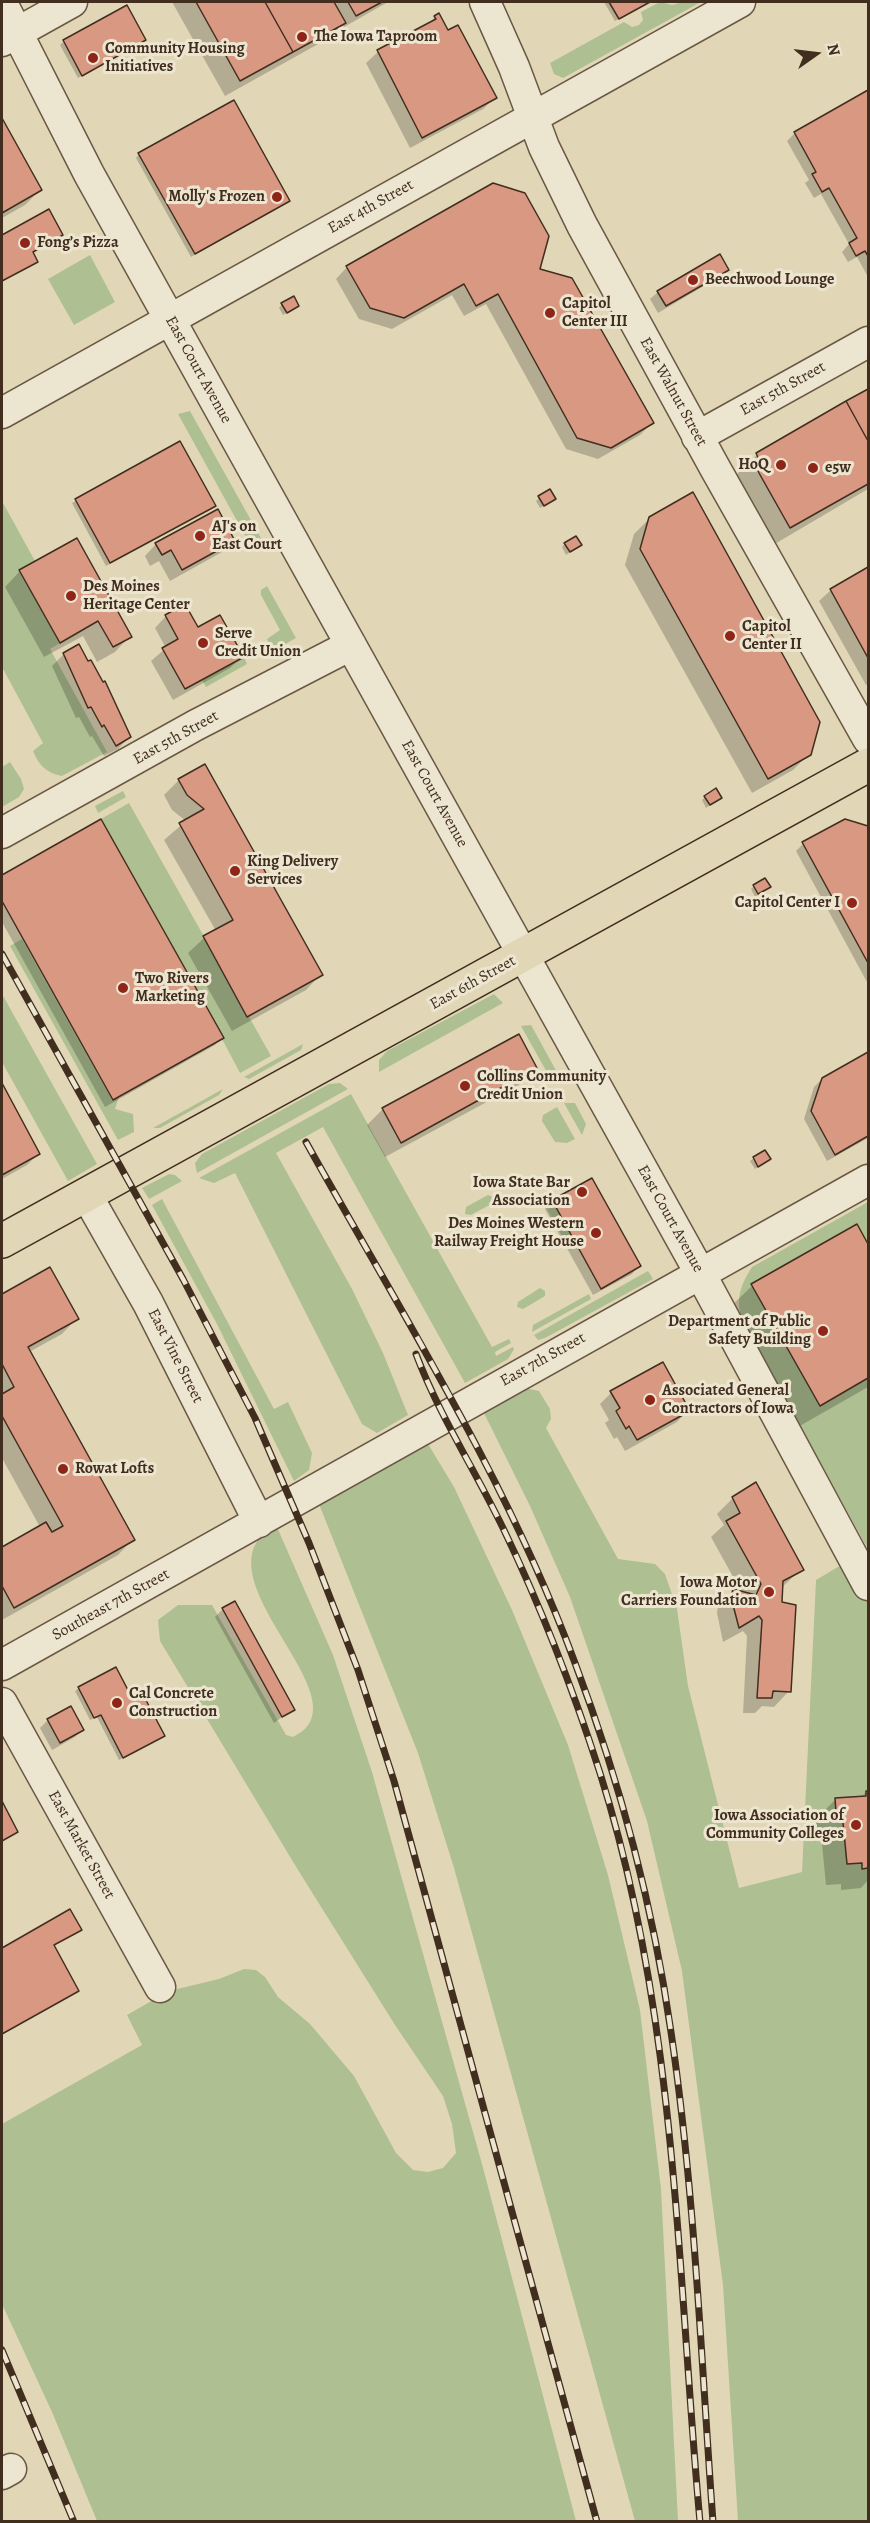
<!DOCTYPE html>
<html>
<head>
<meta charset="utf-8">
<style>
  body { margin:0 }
  #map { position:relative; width:870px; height:2523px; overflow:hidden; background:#e1d7b7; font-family:Alegreya,serif }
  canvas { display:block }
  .frame { position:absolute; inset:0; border:3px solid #422e1f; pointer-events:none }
  .north { position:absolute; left:786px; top:24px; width:60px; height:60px; -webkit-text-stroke:4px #ece5d0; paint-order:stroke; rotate:76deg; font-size:16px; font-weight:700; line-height:24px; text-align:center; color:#422e1f }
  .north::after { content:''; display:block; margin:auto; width:21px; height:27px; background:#422e1f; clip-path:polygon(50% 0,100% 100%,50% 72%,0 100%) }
</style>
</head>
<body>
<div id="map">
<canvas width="870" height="2523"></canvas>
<div class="frame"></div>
<div class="north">N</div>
</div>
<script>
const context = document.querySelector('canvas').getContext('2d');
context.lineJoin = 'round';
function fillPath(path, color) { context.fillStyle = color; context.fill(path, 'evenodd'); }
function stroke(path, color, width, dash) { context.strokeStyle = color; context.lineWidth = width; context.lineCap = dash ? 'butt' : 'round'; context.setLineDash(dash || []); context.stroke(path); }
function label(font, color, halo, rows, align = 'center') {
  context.font = font + ' Alegreya,serif'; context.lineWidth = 6; context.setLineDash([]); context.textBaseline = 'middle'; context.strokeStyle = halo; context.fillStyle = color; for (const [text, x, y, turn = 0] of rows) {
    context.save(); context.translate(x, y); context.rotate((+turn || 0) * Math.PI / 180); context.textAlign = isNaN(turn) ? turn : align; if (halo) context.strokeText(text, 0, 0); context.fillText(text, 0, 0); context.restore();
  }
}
const green = new Path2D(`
  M660,2L672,5L682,2H701L563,78L554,74L550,63L624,22L632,27L639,25L643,20L641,12Z
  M90,255L115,302L74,325L48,279Z
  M190,411L267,549L260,546L252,548L178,414Z
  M2,501L35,561L19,571L60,643L50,649L107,752L62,776C47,773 39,766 33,751L43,743L2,667Z
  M267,586L296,638L273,651L267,639L280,630L261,595V590Z
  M244,657L247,664L206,687L202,680Z
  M10,762L21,779L24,789L19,797L2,807V767Z
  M123,791L126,797L98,813L95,806Z
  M129,803L271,1056L240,1073L222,1039L224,1037L101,819Z
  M22,939L112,1100L119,1097L115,1109L133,1114L134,1132L118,1140L10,946Z
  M2,994L97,1164L68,1181L2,1062Z
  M494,994L503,1003L379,1072V1060L387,1051Z
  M531,1025L558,1074L553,1083L521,1026Z
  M303,1044L301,1050L249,1079L244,1077Z
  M340,1083L348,1089L197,1173L195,1163L202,1154L329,1084Z
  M223,1089L219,1095L160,1128H153Z
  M351,1094L492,1347L509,1339L511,1343L495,1352L496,1356L513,1347L514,1349L508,1359L465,1383L323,1127L276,1153L352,1289L383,1353L408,1415L377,1433L362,1424L235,1173L214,1183L199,1178Z
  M564,1103H575L586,1124L582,1135Z
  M557,1107L575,1139L567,1143L555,1142L542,1121L543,1115Z
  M169,1174L175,1175L182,1181L149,1199L142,1188Z
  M488,1195L493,1197V1203L471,1215L465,1214L466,1207Z
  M546,1198L548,1202L552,1200L571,1234L563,1238L542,1200Z
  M162,1199L274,1409L288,1402L312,1453L309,1470L294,1481L217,1324L152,1205Z
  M868,1202V2521H738L723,2285L682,1971L647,1821L570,1597L530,1506L484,1413L525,1388L539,1391L550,1409L551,1419L546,1428L618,1559L655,1564L665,1574L677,1609L688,1686L739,1888L802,1872L816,1580L868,1549L742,1322C736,1300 739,1287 752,1267Z
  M648,1271L653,1279L545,1338L538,1340L534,1335Z
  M540,1288L545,1291V1296L523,1309L517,1307L518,1302Z
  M589,1294L591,1299L532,1332L533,1325Z
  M428,1444L454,1487L512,1610L568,1745L608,1875L640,2010L661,2189L678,2521H635L454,1868L418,1753L319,1504Z
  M277,1527L333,1655L372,1772L482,2164L576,2521H97L52,2412L2,2304V2124L142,2045L127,2015L169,1991L219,1979L244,1969L256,1970L265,1977L278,1997L310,2024L354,2076L396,2153L413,2170L428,2172L443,2168L456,2153L452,2124L443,2096L395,2025L298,1870L160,1641L158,1620L178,1605H212L286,1735L293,1737C367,1703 212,1592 261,1536C265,1532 273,1529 277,1527Z`);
const shadow = new Path2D(`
  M172,2H388L344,27L342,24L329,38L225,96Z
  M604,2H650L615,21Z
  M435,17L495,98L483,109L410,148L366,63L378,52L425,27Z
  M144,40L78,78L60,45L64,41Z
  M868,92V277L857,257L848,262L842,252L849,244L821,194L814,198L805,183L809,180L787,141L795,133Z
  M2,121L40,190L25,205L2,218Z
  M139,154L288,200L191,257L136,158Z
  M49,211L61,235L31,253L33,265L2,281V237Z
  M347,267L538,270L652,423L640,435L598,459L566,449L486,304L464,316L452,295L392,329L359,319L336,279Z
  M727,270L719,277L658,313L650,299L658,292Z
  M282,304L294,309L283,315L279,308Z
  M868,391V489L768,548L735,476L757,455Z
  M180,443L210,509L106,566L72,503Z
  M539,498L551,502L540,508L536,501Z
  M650,518L809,754L793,770L752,793L625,565L634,534Z
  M233,541L222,552L170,581L159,561L150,566L145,556L156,544Z
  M565,544L580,545L566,555L562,547Z
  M868,569V684L866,685L819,601L831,590Z
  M20,571L130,636L115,652L97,662L83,636L44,657L5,587Z
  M166,616L197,629L242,657L230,668L173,700L151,661L166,648L155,628Z
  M64,654L129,737L118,749L104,756L92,736L90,737L79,717L76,718L52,666Z
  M204,766L321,974L306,990L232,1031L188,953L204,938L216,931L164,840L186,821L172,810L164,795L179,780Z
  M705,797L720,798L706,808L702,800Z
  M101,821L222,1038L215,1045L105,1107L2,922V877Z
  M845,821L868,827V984L796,851L803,844Z
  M754,886L769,887L755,897L751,889Z
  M519,1036L536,1068L520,1084L385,1157L367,1125L383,1109Z
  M868,1054V1138L827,1161L804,1119L814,1087L822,1079Z
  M2,1086L38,1154L27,1165L2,1179Z
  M754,1158L769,1159L755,1169L750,1161Z
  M591,1180L639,1266L632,1274L593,1295L545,1209L553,1201Z
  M857,1226L868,1248V1387L798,1427L730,1307L752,1286Z
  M49,1269L77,1318L62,1334L29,1352L133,1539L118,1555L2,1620V1549L40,1527L2,1458V1295Z
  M611,1393L688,1410L677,1422L625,1451L617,1437L614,1439L605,1423L609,1420L600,1404Z
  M733,1498L802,1569L781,1588L789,1691L774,1707L762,1706L755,1713H743L747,1636L743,1631L723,1642L717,1613L718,1606L733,1591L742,1593L711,1537L724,1525L717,1514Z
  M223,1609L293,1709L274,1723L215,1617Z
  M79,1688L163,1736L119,1760L97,1717L90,1720L75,1691Z
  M71,1708L82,1730L75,1737L52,1750L40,1728L48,1720Z
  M866,1792H868V1880L861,1888L841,1890V1884L826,1885L821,1833L815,1834L813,1822L835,1800L861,1797Z
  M2,1805L17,1832L2,1841Z
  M70,1911L77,1933L52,1946L73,1994L2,2034V1949Z`);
const building = new Path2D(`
  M196,2H265L293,52L240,81Z
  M265,2H334L346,23L293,52Z
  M348,2H382L356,16Z
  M609,2H650L619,19Z
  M127,5L146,40L82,76L63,40Z
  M439,13L448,30L458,25L497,98L422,138L377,50L436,19L434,16Z
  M868,90V256L865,251L856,256L849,243L857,238L829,188L822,192L812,174L816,172L794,132Z
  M234,100L290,201L195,254L138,153Z
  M2,118L42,190L2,213Z
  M493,183L525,193L549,236L540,269L572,278L654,423L611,448L577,438L498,294L476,306L464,284L404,318L370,308L346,266Z
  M49,209L63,235L33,252L38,262L2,281V235Z
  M720,254L729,270L666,306L657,291Z
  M294,296L299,306L287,313L281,303Z
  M868,389V441L846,401Z
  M846,401L868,441V484L790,528L759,473L755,462L759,460L756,453Z
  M180,441L216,506L110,563L75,499Z
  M550,489L556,499L544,506L538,496Z
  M693,492L820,722L811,755L768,779L640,549L649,517Z
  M218,509L235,541L182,570L171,550L162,555L155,543Z
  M576,536L582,545L570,552L564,543Z
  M77,538L132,637L113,647L98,621L60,643L19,570Z
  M868,567V658L830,589Z
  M185,604L198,627L220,615L244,657L185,689L162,648L178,639L165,615Z
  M79,644L88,661L91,660L103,682L105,681L131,737L116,746L104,725L102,727L91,707L88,708L63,653Z
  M205,764L323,975L247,1017L203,936L233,920L179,823L204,809L187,795L178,779Z
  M716,788L722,798L710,805L704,796Z
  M101,819L224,1038L113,1100L2,901V875Z
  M845,819L868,826V963L802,842Z
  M765,878L771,887L758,894L753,885Z
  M519,1034L537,1068L401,1143L382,1108Z
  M868,1052V1136L835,1155L811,1111L822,1078Z
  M2,1083L40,1154L2,1175Z
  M765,1150L771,1159L758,1167L753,1157Z
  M592,1178L641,1266L601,1289L552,1200Z
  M857,1224L868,1244V1378L820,1406L751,1284Z
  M50,1267L79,1319L28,1347L135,1540L14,1608L2,1586V1547L46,1522L52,1532L63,1526L2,1416V1394L14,1387L2,1364V1294Z
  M663,1362L690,1411L637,1440L629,1426L626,1429L616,1411L620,1408L610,1391Z
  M756,1482L804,1570L783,1581L782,1602L796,1605L791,1692L773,1691L772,1698H757L762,1620L759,1616L739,1628L731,1597L733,1589L756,1595L761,1584L726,1521L740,1513L732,1497Z
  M235,1601L295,1710L282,1717L222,1608Z
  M116,1667L129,1692L139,1687L165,1736L123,1758L101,1715L94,1718L78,1687Z
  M71,1706L84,1730L60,1743L47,1719Z
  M866,1791H868V1868L862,1869V1863L847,1864L842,1812L836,1813L835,1798L866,1796Z
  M2,1801L18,1832L2,1841Z
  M70,1909L82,1930L54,1945L79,1991L2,2034V1948Z`);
const minor = new Path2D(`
  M485,2L514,67L544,147L582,225L715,468L868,739
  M2,3L89,174L700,1273L868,1585
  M2,41L72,2
  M2,413L740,2
  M697,437L868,342
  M2,833L196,725L351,645
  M86,1194L148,1303L259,1522
  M2,1665L868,1180
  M2,1703L160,1987
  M2,2474L11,2469`);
const major = new Path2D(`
  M2,1241L868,765`);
const rail = new Path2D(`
  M2,954L183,1279L255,1418L309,1543L358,1670L394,1781L597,2522
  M306,1142C400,1311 508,1481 575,1663C620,1782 653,1906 671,2032C695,2194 701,2358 713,2522
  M416,1354C439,1415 475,1470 503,1528C541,1607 573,1689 600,1773C677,2016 677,2270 700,2522
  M2,2350L74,2522`);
const markers = [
  [302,37,6,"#8f2418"],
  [93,58,6,"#8f2418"],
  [277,197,6,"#8f2418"],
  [25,243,6,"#8f2418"],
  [693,280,6,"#8f2418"],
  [550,313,6,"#8f2418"],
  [781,465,6,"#8f2418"],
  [813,468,6,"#8f2418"],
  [200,536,6,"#8f2418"],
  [71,596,6,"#8f2418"],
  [730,636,6,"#8f2418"],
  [203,643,6,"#8f2418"],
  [235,871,6,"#8f2418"],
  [852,903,6,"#8f2418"],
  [123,988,6,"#8f2418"],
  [465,1086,6,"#8f2418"],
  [582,1192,6,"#8f2418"],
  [596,1233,6,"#8f2418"],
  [823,1331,6,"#8f2418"],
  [650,1400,6,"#8f2418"],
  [63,1469,6,"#8f2418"],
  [769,1592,6,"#8f2418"],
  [117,1703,6,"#8f2418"],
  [856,1825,6,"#8f2418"]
];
const poiNames = [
  ["The Iowa Taproom",314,37],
  ["Community Housing",105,49],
  ["Initiatives",105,67],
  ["Molly's Frozen",265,197,"right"],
  ["Fong’s Pizza",37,243],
  ["Beechwood Lounge",705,280],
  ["Capitol",562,304],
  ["Center III",562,322],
  ["HoQ",769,465,"right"],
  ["e5w",825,468],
  ["AJ's on",212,527],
  ["East Court",212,545],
  ["Des Moines",83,587],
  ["Heritage Center",83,605],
  ["Capitol",742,627],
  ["Center II",742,645],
  ["Serve",215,634],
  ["Credit Union",215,652],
  ["King Delivery",247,862],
  ["Services",247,880],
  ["Capitol Center I",840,903,"right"],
  ["Two Rivers",135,979],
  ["Marketing",135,997],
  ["Collins Community",477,1077],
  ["Credit Union",477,1095],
  ["Iowa State Bar",570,1183,"right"],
  ["Association",570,1201,"right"],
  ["Des Moines Western",584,1224,"right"],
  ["Railway Freight House",584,1242,"right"],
  ["Department of Public",811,1322,"right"],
  ["Safety Building",811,1340,"right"],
  ["Associated General",662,1391],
  ["Contractors of Iowa",662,1409],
  ["Rowat Lofts",75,1469],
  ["Iowa Motor",757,1583,"right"],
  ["Carriers Foundation",757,1601,"right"],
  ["Cal Concrete",129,1694],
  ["Construction",129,1712],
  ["Iowa Association of",844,1816,"right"],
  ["Community Colleges",844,1834,"right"]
];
const streetNames = [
  ["East 4th Street",371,207,-29],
  ["East Court Avenue",198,370,61],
  ["East 5th Street",783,389,-29],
  ["East Walnut Street",673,392,61],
  ["East 5th Street",176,738,-29],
  ["East Court Avenue",434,794,61],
  ["East 6th Street",473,983,-29],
  ["East Court Avenue",670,1219,61],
  ["East Vine Street",175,1356,63],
  ["East 7th Street",543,1360,-29],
  ["Southeast 7th Street",111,1605,-29],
  ["East Market Street",81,1845,61]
];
fillPath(green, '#aebf92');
fillPath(shadow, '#0003');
fillPath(building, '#d99882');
stroke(building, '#422e1f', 1.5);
stroke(minor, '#6a5845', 33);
stroke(major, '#422e1f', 36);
stroke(minor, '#ece5d0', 30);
stroke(major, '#e1d7b7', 33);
stroke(rail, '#422e1f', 7);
stroke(rail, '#ece5d0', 4.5, [14]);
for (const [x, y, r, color] of markers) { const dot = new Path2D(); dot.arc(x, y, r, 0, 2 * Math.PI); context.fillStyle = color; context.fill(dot); stroke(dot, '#ece5d0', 2); }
label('bold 16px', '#422e1f', '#ece5d0', poiNames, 'left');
label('16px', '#422e1f', '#ece5d0', streetNames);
</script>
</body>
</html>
